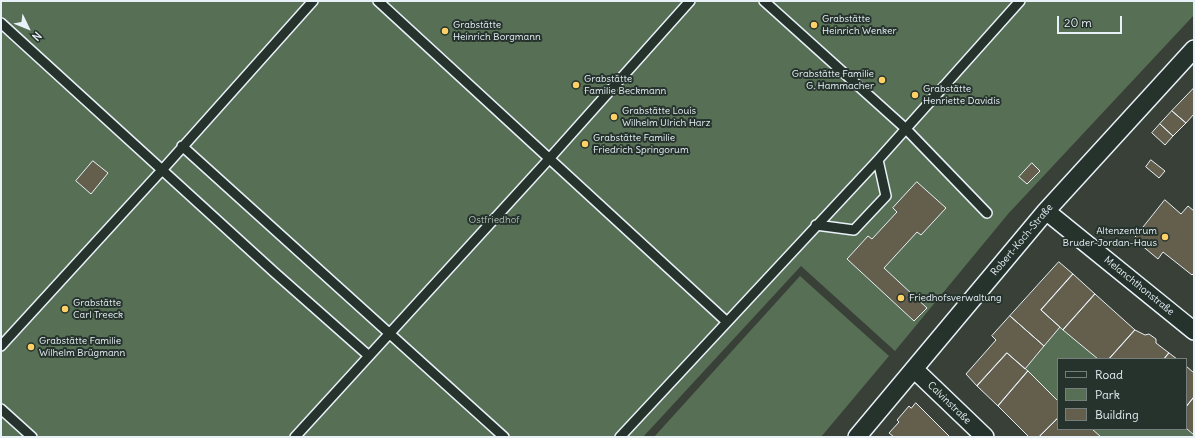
<!DOCTYPE html>
<html>
<head>
<meta charset="utf-8">
<style>
  body { margin:0 }
  #map { position:relative; width:1195px; height:438px; overflow:hidden; background:#394037; font-family:Delius,sans-serif }
  canvas { display:block }
  .frame { position:absolute; inset:0; border:2px solid #e8f1f8; pointer-events:none }
  .legend { position:absolute; left:1057px; top:358px; width:130px; height:72px; box-sizing:border-box; background:#26332d; border:1px solid #747f7e; margin:0; padding:5px 7px; list-style:none; font-size:12px; color:#e8f1f8 }
  .legend li { display:flex; align-items:center; gap:8px; height:20px }
  .legend b { width:20px; border:1px solid #747f7e }
  .north { position:absolute; left:8px; top:8px; width:40px; height:40px; -webkit-text-stroke:3px #26332d; paint-order:stroke; rotate:133deg; font-size:11px; font-weight:700; line-height:16px; text-align:center; color:#e8f1f8 }
  .north::after { content:''; display:block; margin:auto; width:14px; height:18px; background:#e8f1f8; clip-path:polygon(50% 0,100% 100%,50% 72%,0 100%) }
  .scale { position:absolute; left:1057px; top:16px; width:65px; height:18px; box-sizing:border-box; border:2px solid #e8f1f8; border-top:0; padding-left:5px; font-size:12px; line-height:14px; white-space:nowrap; color:#e8f1f8; -webkit-text-stroke:3px #26332d; paint-order:stroke }
</style>
</head>
<body>
<div id="map">
<canvas width="1195" height="438"></canvas>
<div class="frame"></div>
<ul class="legend">
<li><b style="height:5px;background:#26332d"></b>Road</li>
<li><b style="height:11px;background:#576f54"></b>Park</li>
<li><b style="height:11px;background:#645f4d"></b>Building</li>
</ul>
<div class="north">N</div>
<div class="scale">20 m</div>
</div>
<script>
const context = document.querySelector('canvas').getContext('2d');
context.lineJoin = 'round';
function fillPath(path, color) { context.fillStyle = color; context.fill(path, 'evenodd'); }
function stroke(path, color, width, dash) { context.strokeStyle = color; context.lineWidth = width; context.lineCap = dash ? 'butt' : 'round'; context.setLineDash(dash || []); context.stroke(path); }
function label(font, color, halo, rows, align = 'center') {
  context.font = font + ' Delius,sans-serif'; context.lineWidth = 4; context.setLineDash([]); context.textBaseline = 'middle'; context.strokeStyle = halo; context.fillStyle = color; for (const [text, x, y, turn = 0] of rows) {
    context.save(); context.translate(x, y); context.rotate((+turn || 0) * Math.PI / 180); context.textAlign = isNaN(turn) ? turn : align; if (halo) context.strokeText(text, 0, 0); context.fillText(text, 0, 0); context.restore();
  }
}
const green = new Path2D(`
  M1,1H1194V15L1008,214L895,351L801,266L643,437H1Z
  M800,276L889,356L821,437H654Z
  M1060,327L1098,359H1058V401L1025,369Z
  M1186,428L1194,435V437H1101L1092,429Z`);
const building = new Path2D(`
  M1194,88V114L1186,123L1172,111Z
  M1172,111L1186,123L1173,136L1160,124Z
  M1160,124L1173,136L1165,145L1152,133Z
  M1151,160L1165,171L1159,178L1146,167Z
  M93,161L108,173L91,194L76,181Z
  M1032,163L1040,171L1027,184L1019,177Z
  M917,182L946,208L921,235L917,232L884,268L927,308L914,321L847,259L868,236L872,239L897,212L893,208Z
  M1165,200L1181,214L1188,206L1194,211V273L1192,275L1163,252L1158,259L1134,239Z
  M1059,262L1073,274L1041,310L1060,327L1044,346L1010,316Z
  M1073,274L1095,294L1063,330L1041,310Z
  M1095,294L1135,330L1109,359H1098L1063,330Z
  M1010,316L1044,346L1025,369L1007,353L977,386L966,374L996,340L992,336Z
  M1135,330L1145,335L1149,334L1156,339V343L1169,353L1164,359H1109Z
  M1007,353L1028,371L998,406L977,386Z
  M1169,353L1177,359H1164Z
  M1186,366L1194,373V397L1186,407Z
  M1028,371L1058,401V418L1039,437H1029L998,406Z
  M1194,397V435L1186,428V407Z
  M916,403L950,437H894L889,433L899,422L897,420L909,406L911,408Z
  M1058,418V429H1092L1101,437H1039Z`);
const service = new Path2D(`
  M378,1L727,322
  M764,1L905,128L987,213
  M1,23L274,272L369,356
  M182,146L504,437
  M816,225L854,230L886,196L878,160
  M1,346L163,169L313,1
  M1,409L32,437
  M295,437L549,159L690,1
  M620,437L878,160L1020,1`);
const minor = new Path2D(`
  M1046,211L1194,331
  M914,369L985,437
  M857,437L1046,211L1194,49`);
const markers = [
  [814,25,4,"#ffd166"],
  [445,31,4,"#ffd166"],
  [882,80,4,"#ffd166"],
  [576,85,4,"#ffd166"],
  [915,95,4,"#ffd166"],
  [614,117,4,"#ffd166"],
  [585,144,4,"#ffd166"],
  [1165,237,4,"#ffd166"],
  [901,298,4,"#ffd166"],
  [65,309,4,"#ffd166"],
  [31,347,4,"#ffd166"]
];
const poiNames = [
  ["Grabstätte",822,19],
  ["Heinrich Wenker",822,31],
  ["Grabstätte",453,25],
  ["Heinrich Borgmann",453,37],
  ["Grabstätte Familie",874,74,"right"],
  ["G. Hammacher",874,86,"right"],
  ["Grabstätte",584,79],
  ["Familie Beckmann",584,91],
  ["Grabstätte",923,89],
  ["Henriette Davidis",923,101],
  ["Grabstätte Louis",622,111],
  ["Wilhelm Ulrich Harz",622,123],
  ["Grabstätte Familie",593,138],
  ["Friedrich Springorum",593,150],
  ["Altenzentrum",1157,231,"right"],
  ["Bruder-Jordan-Haus",1157,243,"right"],
  ["Friedhofsverwaltung",909,298],
  ["Grabstätte",73,303],
  ["Carl Treeck",73,315],
  ["Grabstätte Familie",39,341],
  ["Wilhelm Brügmann",39,353]
];
const parkNames = [
  ["Ostfriedhof",494,220]
];
const streetNames = [
  ["Robert-Koch-Straße",1022,240,-50],
  ["Melanchthonstraße",1139,286,39],
  ["Calvinstraße",949,403,44]
];
fillPath(green, '#576f54');
fillPath(building, '#645f4d');
stroke(building, '#e8f1f8', 1);
stroke(service, '#e8f1f8', 12);
stroke(minor, '#e8f1f8', 20);
stroke(service, '#26332d', 9);
stroke(minor, '#26332d', 17);
for (const [x, y, r, color] of markers) { const dot = new Path2D(); dot.arc(x, y, r, 0, 2 * Math.PI); context.fillStyle = color; context.fill(dot); stroke(dot, '#26332d', 1.5); }
label('10px', '#e8f1f8', '#26332d', poiNames, 'left');
label('10px', '#aebdb6', '#26332d', parkNames);
label('10px', '#e8f1f8', '#26332d', streetNames);
</script>
</body>
</html>
